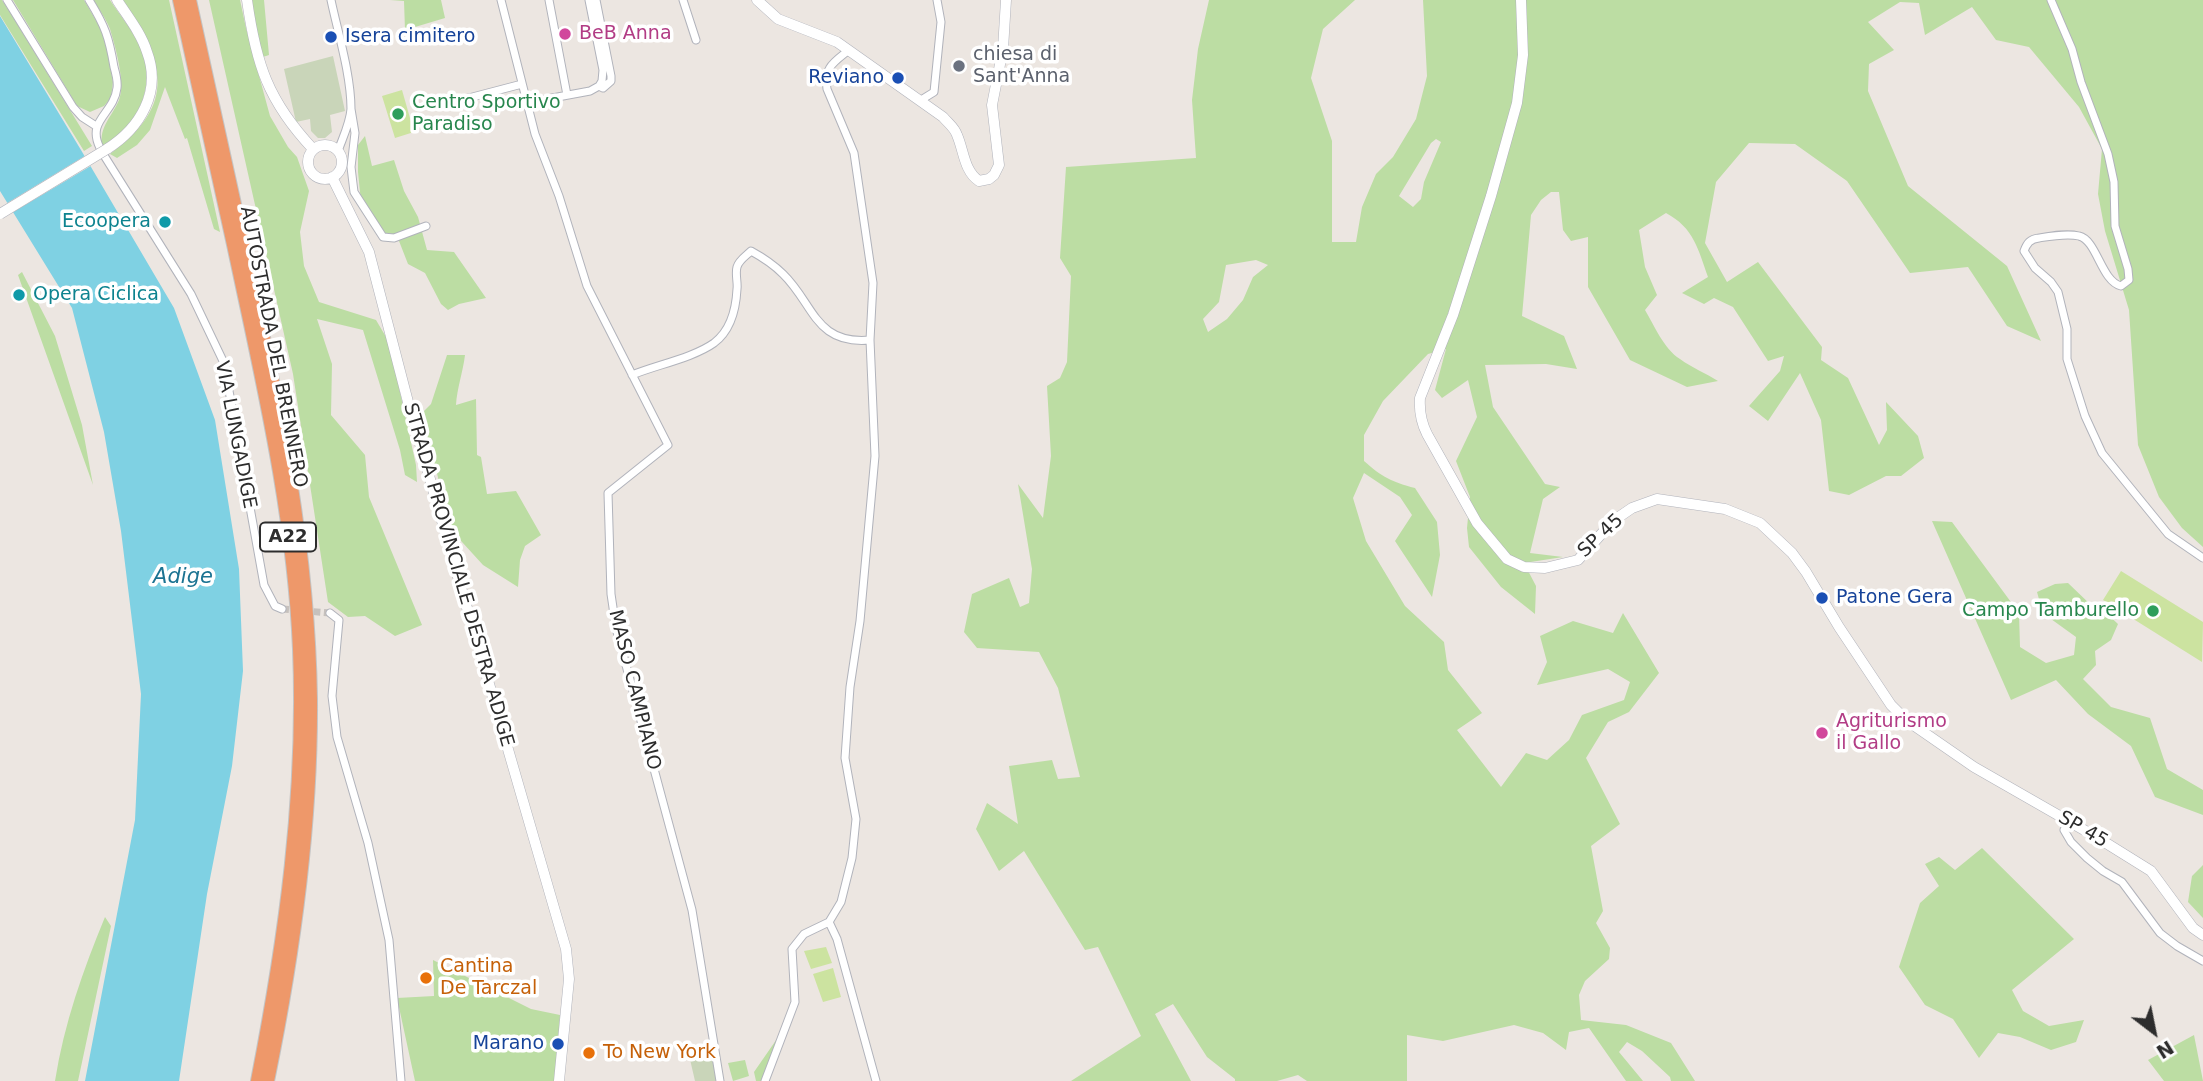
<!DOCTYPE html>
<html>
<head>
<meta charset="utf-8">
<style>
  body { margin:0 }
  #map { position:relative; width:2203px; height:1081px; overflow:hidden; background:#ece6e1; font-family:"DejaVu Sans",sans-serif }
  canvas { display:block }
  .north { position:absolute; left:2119px; top:997px; width:70px; height:70px; -webkit-text-stroke:5px #fff; paint-order:stroke; rotate:148deg; font-size:19px; font-weight:700; line-height:28px; text-align:center; color:#2d2d2d }
  .north::after { content:''; display:block; margin:auto; width:24px; height:32px; background:#2d2d2d; clip-path:polygon(50% 0,100% 100%,50% 72%,0 100%) }
</style>
</head>
<body>
<div id="map">
<canvas width="2203" height="1081"></canvas>
<div class="north">N</div>
</div>
<script>
const context = document.querySelector('canvas').getContext('2d');
context.lineJoin = 'round';
function paint(path, color) { context.fillStyle = color; context.fill(path, 'evenodd'); }
function trace(path, color, width, dash) { context.strokeStyle = color; context.lineWidth = width; context.lineCap = dash ? 'butt' : 'round'; context.setLineDash(dash || []); context.stroke(path); }
function label(font, color, halo, rows, align = 'center') {
  context.font = font + ' "DejaVu Sans",sans-serif'; context.lineWidth = 7; context.setLineDash([]); context.textBaseline = 'middle'; context.strokeStyle = halo; context.fillStyle = color; for (const [text, x, y, turn = 0] of rows) {
    context.save(); context.translate(x, y); context.rotate((+turn || 0) * Math.PI / 180); context.textAlign = isNaN(turn) ? turn : align; if (halo) context.strokeText(text, 0, 0); context.fillText(text, 0, 0); context.restore();
  }
}
const green = new Path2D(`
  M0 0H2L13 17 92 146 84 151 0 15Z
  M13 0H84L104 34 113 82 111 98 104 106 90 112 77 106Z
  M93 0H110C119 14 130 27 138 42 159 82 140 125 102 146 99 126 112 117 119 100 126 83 115 46 110 29 106 19 99 9 93 0Z
  M122 0H169L220 232 214 229 187 138 185 139 165 87 150 130 137 145 117 158 110 154C179 103 164 63 122 0Z
  M209 0H240L246 28 270 116 288 147 297 157 309 191 300 232 304 266 319 302 376 320 389 342 416 465 417 482 405 475 400 450 363 330 317 319 332 364 331 415 365 455 369 497 422 625 395 636 365 616 348 617 328 602 293 374Z
  M252 0H264L269 55 263 57 255 22Z
  M390 0H441L445 18 405 30 404 1Z
  M1209 0H1355L1323 29 1311 78 1332 141V242H1356L1362 207 1376 174 1393 157 1416 119 1427 76 1423 0H2203V547L2182 528 2159 497 2138 445 2129 310 2105 231 2098 194 2102 149 2079 107 2029 47 1996 40 1972 7 1925 35 1919 3 1900 2 1868 22 1894 50 1869 64 1868 91 1908 186 2007 266 2041 341 2007 326 1968 267 1910 273 1847 181 1795 144 1749 143 1716 182 1705 243 1727 282 1758 262 1822 347 1821 360 1848 378 1879 445 1887 430 1886 402 1918 436 1924 458 1901 476H1886L1849 495 1829 491 1821 420 1800 373 1768 421 1749 406 1780 371 1784 356 1768 361 1733 307 1714 298 1704 304 1682 293 1708 277C1698 249 1694 228 1666 213L1639 230 1645 267 1657 295 1645 310C1654 325 1664 349 1680 359 1692 368 1706 373 1718 381L1687 387 1630 360 1588 287V237L1571 241 1563 230 1559 192H1551L1541 200 1531 215 1522 316 1564 336 1577 369 1546 364 1485 365 1493 407 1545 484 1560 487 1543 499 1530 553 1563 557 1524 563 1536 586 1535 614 1501 587 1469 547 1467 528 1470 497 1456 461 1477 417 1468 380 1442 398 1435 390 1446 349 1428 354 1383 401 1364 435V461C1382 477 1392 482 1415 488L1437 522 1440 555 1432 597 1395 541 1412 515 1400 497 1364 473 1353 498 1366 541 1405 606 1444 642 1448 670 1482 713 1457 730 1501 787 1526 753 1547 760 1569 740 1582 715 1624 700 1630 682 1608 669 1537 685 1547 662 1540 636 1573 621 1613 633 1623 613 1659 673 1629 712 1608 722 1586 758 1620 824 1591 846 1603 911 1596 923 1610 948 1609 959 1585 981 1579 995 1581 1020 1626 1025 1671 1043 1695 1081H1671L1670 1077 1642 1051 1627 1042 1619 1052 1643 1081H1626L1589 1028 1569 1032 1566 1050 1543 1033 1514 1025 1443 1041 1407 1035V1081H1307L1298 1075 1277 1081H1235V1079L1207 1057 1173 1004 1155 1014 1191 1081H1071L1141 1036 1098 947 1085 950 1024 851 999 871 976 829 987 803 1018 824 1009 766 1052 760 1058 779 1080 777 1058 688 1039 652 977 648 964 632 972 594 1009 578 1020 607 1029 603 1032 569 1018 484 1043 518 1051 456 1047 386 1060 378 1067 362 1071 276 1060 258 1066 167 1196 158 1192 100 1198 49ZM1436 139 1441 142 1424 182 1421 199 1413 207 1399 196 1431 143ZM1256 260 1268 265 1253 277 1243 300 1227 319 1208 332 1203 319 1219 302 1226 265Z
  M365 136 372 166 394 160 404 191 418 217 427 250 454 252 486 298 459 304 448 310 441 304 425 273 408 264 399 241 380 239 361 202 358 172V145Z
  M22 272 55 336 82 425 93 485 18 275Z
  M447 355H465C463 372 457 388 456 405L476 399 477 455 481 457 487 494 516 491 541 535 525 546 520 560 518 587 483 565 452 531 428 439 423 412 431 404Z
  M1932 521 1952 522 2019 613 2020 647 2046 663 2074 655 2076 637 2051 619 2042 610 2037 592 2055 584 2068 583 2092 606 2102 609 2118 624 2111 640 2095 651 2096 665 2083 679 2111 707 2150 718 2167 769 2203 790V815L2155 797 2131 746 2088 714 2056 680 2011 700Z
  M1982 848 2074 939 2012 990 2023 1011 2049 1026 2084 1020 2076 1042 2051 1050 2020 1037 1998 1033 1979 1058 1953 1019 1925 1005 1899 967 1920 903 1939 886 1925 864 1939 857 1955 870Z
  M2203 865V918L2188 902 2192 876Z
  M105 917 111 926 78 1081H55C64 1024 83 970 105 917Z
  M433 960 531 1009 560 1015 556 1081H415L397 998 434 996Z
  M781 1033 762 1081H756L754 1072Z
  M2194 1035 2203 1081H2164L2148 1060Z
  M745 1060 749 1076 733 1081 728 1063Z`);
const cemetery = new Path2D(`
  M333 56 345 111 330 115 332 132 325 138H318L311 131 310 119 296 122 284 69Z
  M712 1052 718 1081H695L689 1055Z`);
const pitch = new Path2D(`
  M402 90 414 132 395 138 382 96Z
  M2121 571 2203 622 2202 662 2103 600Z
  M826 947 832 963 811 969 804 951Z
  M833 968 841 997 823 1002 813 974Z`);
const water = new Path2D(`
  M0 16 81 150 174 308 215 420 239 569 243 671 232 766 207 894 179 1081H85L135 820 141 694 121 531 104 432 72 308 0 191Z`);
const pier = new Path2D(`
  M88 154 94 164 10 214 4 205Z`);
const streetTunnel = new Path2D(`
  M282 609 330 613`);
const street = new Path2D(`
  M7 0 73 107 82 117 96 126
  M89 0C105 26 109 37 114 67 116 74 118 81 117 88 114 114 86 120 100 148
  M331 0C338 33 351 75 351 109 350 123 343 137 338 151
  M501 0 535 134 559 196 587 286 668 445 608 493 611 594 616 628 692 910 720 1081
  M549 0 567 95
  M596 0 611 76V81L603 88 599 86
  M683 0 696 40
  M2051 0 2072 49 2081 82 2108 154 2114 182 2115 226 2128 269 2129 280 2121 286C2101 281 2097 240 2079 236 2067 233 2051 236 2039 238 2030 239 2027 243 2024 251L2035 268 2051 282 2058 292 2067 329V359L2085 416 2102 453 2168 534 2203 558
  M527 98 536 101 590 91 599 86 602 81 603 70 589 0
  M921 100 934 92 941 22 937 0
  M442 105 522 84
  M351 109 355 133 351 167 354 192 383 237 394 238 426 226
  M105 157 191 294 224 363 264 585 275 606 282 609
  M632 375C656 365 693 358 714 343 730 331 736 309 737 289 738 283 735 274 737 267 739 260 746 256 751 251 762 257 774 265 783 274 814 304 815 345 870 340
  M330 613 339 620 332 696 337 737 368 843 389 940 401 1081
  M2069 821 2064 830 2071 842 2087 858 2103 871 2122 882 2160 933 2177 946 2203 961
  M829 922 837 939 876 1081
  M765 1081 795 1002 792 949 804 934 829 922 841 902 852 858 856 819 845 758 850 687 860 621 875 456 870 340 873 283 854 153 827 89C824 67 833 63 849 50`);
const secondary = new Path2D(`
  M247 0C256 64 268 101 313 149
  M757 0 778 19 837 42 943 117C948 123 955 128 957 135 964 151 964 171 979 181L989 179 994 175 999 165 992 105 1003 49 1006 0
  M1521 0 1523 55 1517 103 1491 196 1453 315 1420 398C1419 412 1421 422 1427 434L1477 523 1507 559 1524 567 1545 568 1578 560 1613 521 1632 508 1657 499 1725 509 1760 523 1792 553 1806 572 1839 627 1891 705 1906 720 1974 767 2098 838 2151 871 2193 928 2203 935
  M308 162a17 17 0 1 1 34 0a17 17 0 1 1-34 0Z
  M107 149C140 128 162 92 147 52 141 33 128 17 117 0
  M332 177 369 252 408 402 458 577 566 949 569 979 559 1081`);
const highway = new Path2D(`
  M179 0C201 98 223 197 244 296 269 412 294 530 299 649 305 795 285 938 257 1081
  M190 0C210 88 229 176 248 263 280 407 309 551 311 699 312 827 294 955 268 1081`);
const secondaryBridge = new Path2D(`
  M0 214 107 149`);
const markers = [
  [565,34,7,"#d1479c"],
  [331,37,7,"#1a4fb4"],
  [959,66,7,"#6b7280"],
  [898,78,7,"#1a4fb4"],
  [398,114,7,"#2e9e5b"],
  [165,222,7,"#0f9aa8"],
  [19,295,7,"#0f9aa8"],
  [1822,598,7,"#1a4fb4"],
  [2153,611,7,"#2e9e5b"],
  [1822,733,7,"#d1479c"],
  [426,978,7,"#e8710a"],
  [558,1044,7,"#1a4fb4"],
  [589,1053,7,"#e8710a"]
];
const shields = [
  [288,537,56]
];
const shieldNames = [
  ["A22",288,537]
];
const hotelNames = [
  ["BeB Anna",579,34],
  ["Agriturismo",1836,722],
  ["il Gallo",1836,744]
];
const transitNames = [
  ["Isera cimitero",345,37],
  ["Reviano",884,78,"right"],
  ["Patone Gera",1836,598],
  ["Marano",544,1044,"right"]
];
const worshipNames = [
  ["chiesa di",973,55],
  ["Sant'Anna",973,77]
];
const leisureNames = [
  ["Centro Sportivo",412,103],
  ["Paradiso",412,125],
  ["Campo Tamburello",2139,611,"right"]
];
const cultureNames = [
  ["Ecoopera",151,222],
  ["Opera Ciclica",33,295,"left"]
];
const streetNames = [
  ["AUTOSTRADA DEL BRENNERO",273,347,79],
  ["VIA LUNGADIGE",235,435,79],
  ["SP 45",1601,536,-43],
  ["STRADA PROVINCIALE DESTRA ADIGE",458,575,74],
  ["MASO CAMPIANO",634,690,76],
  ["SP 45",2083,830,30]
];
const foodNames = [
  ["Cantina",440,967],
  ["De Tarczal",440,989],
  ["To New York",603,1053]
];
const waterNames = [
  ["Adige",183,578]
];
paint(green, '#bcdda3');
paint(cemetery, '#c9d5b9');
paint(pitch, '#cce3a0');
paint(water, '#7fd1e3');
paint(pier, '#ece6e1');
trace(streetTunnel, '#c6c1bd', 7, [7, 3.5]);
trace(street, '#b1b3bb', 9);
trace(secondary, '#b1b3bb', 11);
trace(highway, '#c4c4c4', 14);
trace(street, '#fff', 7);
trace(secondary, '#fff', 10);
trace(highway, '#ee986a', 12);
trace(secondaryBridge, '#b1b3bb', 11, []);
trace(secondaryBridge, '#fff', 10);
for (const [x, y, r, color] of markers) { const dot = new Path2D(); dot.arc(x, y, r, 0, 2 * Math.PI); context.fillStyle = color; context.fill(dot); trace(dot, '#fff', 2.5); }
for (const [x, y, w] of shields) { const box = new Path2D(); box.roundRect(x - w / 2, y - 14.5, w, 29, 5); context.fillStyle = '#fff'; context.fill(box); trace(box, '#2d2d2d', 2); }
label('bold 18px', '#2d2d2d', null, shieldNames);
label('19px', '#b23c85', '#fff', hotelNames, 'left');
label('19px', '#164399', '#fff', transitNames, 'left');
label('19px', '#5b616d', '#fff', worshipNames, 'left');
label('19px', '#27864d', '#fff', leisureNames, 'left');
label('19px', '#0d838f', '#fff', cultureNames, 'right');
label('19px', '#2d2d2d', '#fff', streetNames);
label('19px', '#c56008', '#fff', foodNames, 'left');
label('italic 21px', '#1b7392', '#fff', waterNames);
</script>
</body>
</html>
